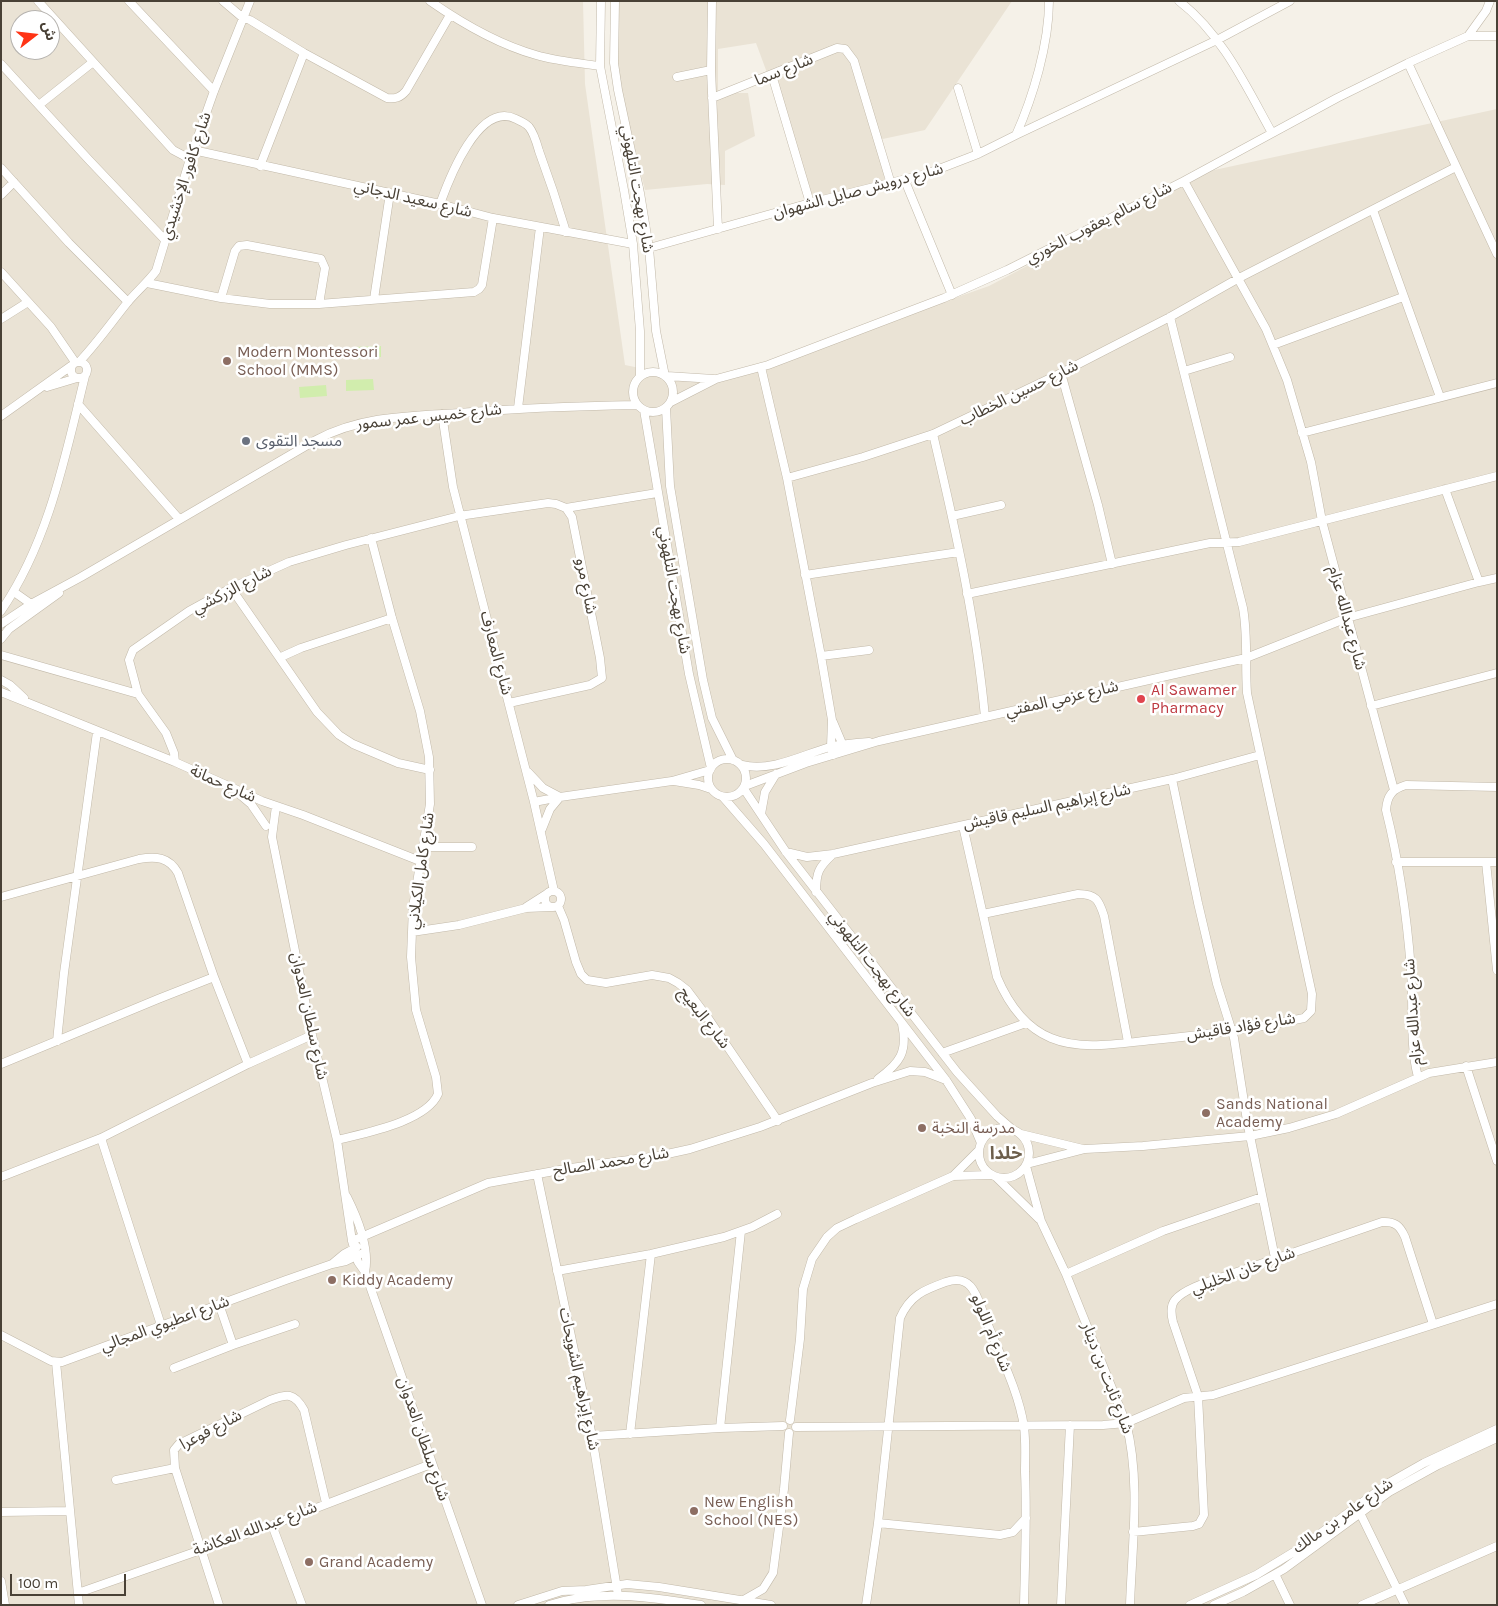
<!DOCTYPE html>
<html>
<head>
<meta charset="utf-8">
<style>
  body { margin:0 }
  #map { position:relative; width:1498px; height:1606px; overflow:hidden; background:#f5f1e8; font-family:Karla,"Noto Sans Arabic",sans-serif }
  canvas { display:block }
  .frame { position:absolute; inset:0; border:2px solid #494136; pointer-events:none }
  .north { position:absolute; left:10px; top:10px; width:50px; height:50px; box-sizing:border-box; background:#fff; border:1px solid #b6b3af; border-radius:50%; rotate:74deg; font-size:14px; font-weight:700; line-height:20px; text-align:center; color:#494136 }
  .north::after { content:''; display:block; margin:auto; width:18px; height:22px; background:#ff3415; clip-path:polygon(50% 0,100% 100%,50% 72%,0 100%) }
  .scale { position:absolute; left:10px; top:1574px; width:116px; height:22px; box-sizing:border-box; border:2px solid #494136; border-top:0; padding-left:6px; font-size:15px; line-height:18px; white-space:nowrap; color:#494136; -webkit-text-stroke:4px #fff; paint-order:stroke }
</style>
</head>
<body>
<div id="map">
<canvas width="1498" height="1606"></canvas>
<div class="frame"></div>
<div class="north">ش</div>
<div class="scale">100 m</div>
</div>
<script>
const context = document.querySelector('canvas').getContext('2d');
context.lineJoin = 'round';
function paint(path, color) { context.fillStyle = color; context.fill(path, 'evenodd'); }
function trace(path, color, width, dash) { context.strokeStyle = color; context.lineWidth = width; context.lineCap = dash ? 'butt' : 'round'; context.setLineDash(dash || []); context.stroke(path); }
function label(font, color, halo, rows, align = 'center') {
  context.font = font + ' Karla,"Noto Sans Arabic",sans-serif'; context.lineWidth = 5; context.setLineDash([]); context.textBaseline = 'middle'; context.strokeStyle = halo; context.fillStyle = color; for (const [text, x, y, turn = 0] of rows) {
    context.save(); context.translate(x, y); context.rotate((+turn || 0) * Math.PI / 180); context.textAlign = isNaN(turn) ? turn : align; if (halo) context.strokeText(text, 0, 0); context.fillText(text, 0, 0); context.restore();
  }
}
const residential = new Path2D(`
  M1 1H583L585 84 625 365 712 383 989 286 1205 172 1497 109V1605H1ZM20 20H50V50H20Z
  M617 1H1012L925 130 878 140 885 182 814 200 756 43 718 49V93H748L755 136 725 151V185L707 184 645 190 615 68Z`);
const green = new Path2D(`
  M381 346V357L354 359V347Z
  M373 379 374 390 346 391V380Z
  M326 385 327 396 300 398 299 387Z`);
const minor = new Path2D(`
  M38 1 173 150 190 159
  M129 1 214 91
  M223 1 243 18 250 20 304 53 387 98C395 99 400 98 406 91L450 15
  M430 1C463 24 497 44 536 55 556 61 578 63 600 66
  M601 1 600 66 624 190 633 244 640 331V376
  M615 1 614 63 618 90 640 193 649 248 656 331 665 376
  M712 1 711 70 718 229
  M1179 1C1222 34 1246 86 1272 133
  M1468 36 1486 11 1490 1
  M1408 63 1497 254
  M1 64 89 160 165 240
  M772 75 810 203
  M677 77 711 70
  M958 88 978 154
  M712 98 837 48 845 49 854 61 891 184
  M39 105 93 62
  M1016 135 1217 40 1290 1
  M193 150 440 204 493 218 633 244
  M260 166 304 53
  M1 168 69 243 128 302
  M905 181 952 295
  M1184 181 1266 329 1287 380 1311 462 1322 521 1394 790
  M1 195 14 182
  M440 204C449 179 479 100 516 119 520 121 526 123 529 127 534 133 537 144 539 151 549 178 558 205 566 232
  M1373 210 1440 397
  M649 248 810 203 926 174 978 154 1016 135C1033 97 1049 44 1049 1
  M1 272 51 327 75 362
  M147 283 221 298 270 304H319L474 292 479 289 482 285 493 218
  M221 298 235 251 239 246 247 245 321 259 325 268 319 304
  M374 299 390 193
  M1 319 28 302
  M1273 345 1403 297
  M80 361C97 343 111 323 127 303 136 292 147 283 156 271L190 159 214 91 250 1
  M71 370a8 8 0 1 1 16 0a8 8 0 1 1-16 0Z
  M761 367 787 478 821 656 832 720 831 747 833 755
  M1184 371 1230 357
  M633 392a20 20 0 1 1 40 0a20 20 0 1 1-40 0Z
  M1061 373 1098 505 1112 564
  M667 376 714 379
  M47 387 77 378
  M671 402 716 379 768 365 944 298 1007 270 1184 181 1337 98 1408 63 1468 36H1497
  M78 404 179 519
  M518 408 540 227
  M666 408 670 486 703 680 712 718 733 760
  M644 410 689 674 711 768
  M442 414 453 487 534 802 554 891
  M1 416 71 366
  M1302 433 1497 383
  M933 434C955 527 976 621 985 717
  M787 478 863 457 933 434 1061 373 1170 317 1239 278 1456 167
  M1445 489 1479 582
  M566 508 657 493
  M952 516 1001 505
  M805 575 959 552
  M231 588 317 712 339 735 353 744 398 763 430 770
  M14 592 31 604
  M967 594 1210 543 1239 542 1497 476
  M1 611C49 541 65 457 85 376
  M1 624 31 604 81 577 316 440C361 416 409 416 459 413 519 408 578 406 637 405
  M1 639 9 629 59 593
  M1 655 138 694
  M821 656 869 650
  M281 657 301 648 392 618
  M1 680 10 685 24 698
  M1 692 175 762 262 801 303 815 420 861
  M1371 706 1497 673
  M833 722 844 748
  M708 778a19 19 0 1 1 38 0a19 19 0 1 1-38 0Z
  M175 762 174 753 166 733 138 694 129 660 133 650 189 611 231 588 289 562 346 545 459 516 548 503 556 504 566 508 572 517 600 658 602 678 590 685 509 703
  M742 765C772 772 802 755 830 747 843 744 856 743 869 742
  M528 772 543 788 560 797 550 809 542 829
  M1172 779 1198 903 1217 984 1234 1038 1247 1121 1275 1258
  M674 781 699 785 711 789
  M745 786 806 763 879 741 1246 658 1347 618 1479 582 1497 578
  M744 789 786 852 957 1072 997 1116 1013 1130
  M238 793 251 804 266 826
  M723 797 764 844 946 1080 971 1119 981 1143
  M534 802 560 797 672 781 710 770
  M276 806 272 837 312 1035 337 1140 352 1241 358 1262 365 1272 482 1605
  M761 814 765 792 776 774
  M963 826 997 977C1008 1003 1024 1027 1051 1038 1082 1051 1121 1043 1153 1040 1204 1035 1254 1029 1304 1018L1311 1011 1312 994 1247 693C1245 665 1248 636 1243 608L1170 317
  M424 847H472
  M786 852 807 857 833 854 1172 779 1260 755
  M1396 862H1497
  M1486 862 1497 970
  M545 899a8 8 0 1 1 16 0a8 8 0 1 1-16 0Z
  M816 892C816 872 819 867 833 854
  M1 897 139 859C156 856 169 857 178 873L214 977 248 1064
  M558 906 564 920 576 962 581 974 587 980 606 983 652 975 669 978 678 983 687 990 708 1018 778 1121
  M526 907 548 893
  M983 914 1078 894C1096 894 1099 900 1104 916L1128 1042
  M412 932 459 925 526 908 550 907
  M57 1041 64 973 97 732
  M942 1053 1026 1023
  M1 1064 158 999 214 977
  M1466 1066 1497 1161
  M1418 1077C1409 1044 1414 1004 1411 970 1407 917 1399 862 1386 810 1387 796 1392 789 1406 785L1497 787
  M878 1079C900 1063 908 1052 902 1024
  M979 1153a25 25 0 1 1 50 0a25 25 0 1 1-50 0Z
  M1021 1134 1083 1149
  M101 1138 161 1325
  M337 1140C364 1133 426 1122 438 1094L436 1077 416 1010 411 957 413 907 430 804 429 757 420 711 392 618 371 538
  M1027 1164 1085 1149 1143 1146 1250 1136 1289 1128 1336 1114 1429 1073 1497 1062
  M1026 1166 1041 1221 1066 1274 1126 1423C1141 1479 1132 1546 1130 1605
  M537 1174 592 1436 618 1595
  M953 1176 979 1150
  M1 1177 101 1138 248 1064 312 1035
  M997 1178 1039 1219
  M347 1197C358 1219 370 1248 365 1272
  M352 1241 488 1183 571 1168 658 1156 690 1149 760 1127 872 1083 910 1071 925 1072 946 1080
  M332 1264 344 1254 357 1247
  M557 1271 651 1254 724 1237 752 1227 777 1214
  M1066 1274 1163 1231 1262 1197
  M1 1335 51 1361 62 1362 286 1280 332 1264 346 1261 365 1252
  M233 1345 295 1324
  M56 1362 79 1605
  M174 1368 233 1345 219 1304
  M790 1420 800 1339 803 1289 812 1259 827 1237 837 1228 856 1219 953 1176 991 1175
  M796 1427 1103 1425 1126 1423 1184 1398 1213 1395 1497 1304
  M720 1428 741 1231
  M630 1434 651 1254
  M592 1436 720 1428 783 1426
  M116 1480 175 1468
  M1 1512 70 1511
  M1360 1513 1405 1605
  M878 1523 1000 1535 1013 1532 1026 1518
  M272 1525 302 1605
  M1133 1532 1193 1526 1199 1524 1204 1515 1198 1396 1173 1322C1171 1314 1170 1306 1175 1300 1187 1286 1220 1279 1237 1272 1285 1255 1334 1239 1382 1222 1395 1221 1400 1226 1405 1237L1433 1324
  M1275 1574 1290 1605
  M1 1581 5 1605
  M78 1593 272 1525 431 1464
  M742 1601 763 1589 773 1573 784 1489 789 1433
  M219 1605 175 1468 174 1450 179 1444 270 1400C287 1394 294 1392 304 1410L326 1503
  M518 1605 562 1591 586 1590 627 1584 659 1587 771 1605
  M549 1605C599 1589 651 1597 701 1605
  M866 1605 878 1523 900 1318C910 1295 924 1290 946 1282 974 1272 978 1301 986 1320 999 1353 1019 1392 1024 1427 1026 1442 1025 1457 1025 1472 1027 1516 1025 1561 1024 1605
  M1061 1605 1070 1425
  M1190 1605 1256 1575 1302 1547 1387 1484 1424 1463 1497 1429
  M1214 1605 1243 1592 1284 1569 1389 1492 1438 1465 1497 1438
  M1362 1605 1497 1546`);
const markers = [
  [227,361,5,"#8d6e63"],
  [246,441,5,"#6b7280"],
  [1141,699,5,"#e0444e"],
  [1206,1113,5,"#8d6e63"],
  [922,1128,5,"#8d6e63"],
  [332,1280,5,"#8d6e63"],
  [694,1511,5,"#8d6e63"],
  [309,1562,5,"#8d6e63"]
];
const streetNames = [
  ["شارع سما",784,70,-22],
  ["شارع كافور الإخشيدي",186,176,-72],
  ["شارع بهجت التلهوني",637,189,80],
  ["شارع درويش صايل الشهوان",858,191,-15],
  ["شارع سعيد الدجاني",413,199,13],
  ["شارع سالم يعقوب الخوري",1099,223,-27],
  ["شارع حسين الخطاب",1019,393,-26],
  ["شارع خميس عمر سمور",429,417,-6],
  ["شارع مرو",586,586,79],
  ["شارع الزركشي",232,590,-27],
  ["شارع بهجت التلهوني",674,590,80],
  ["شارع عبدالله عزام",1347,618,75],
  ["شارع المعارف",496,653,75],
  ["شارع عزمي المفتي",1062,699,-13],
  ["شارع حمانة",223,784,24],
  ["شارع إبراهيم السليم قاقيش",1047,807,-12],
  ["شارع كامل الكيلاني",421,871,-82],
  ["شارع بهجت التلهوني",872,964,52],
  ["شارع عبدالله عزام",1413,1012,-94],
  ["شارع سلطان العدوان",309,1016,78],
  ["شارع البعيج",704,1018,52],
  ["شارع فؤاد قاقيش",1241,1027,-9],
  ["شارع محمد الصالح",611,1162,-9],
  ["شارع خان الخليلي",1243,1271,-20],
  ["شارع اعطيوي المجالي",165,1324,-20],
  ["شارع أم اللولو",991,1333,68],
  ["شارع ثابت بن دينار",1107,1378,69],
  ["شارع إبراهيم الشويحات",579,1379,78],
  ["شارع فوعرا",211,1430,-28],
  ["شارع سلطان العدوان",423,1439,71],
  ["شارع عامر بن مالك",1343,1516,-35],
  ["شارع عبدالله العكاشة",255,1529,-20]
];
const educationNames = [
  ["Modern Montessori",237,352],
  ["School (MMS)",237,370],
  ["Sands National",1216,1104],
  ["Academy",1216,1122],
  ["مدرسة النخبة",932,1128],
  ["Kiddy Academy",342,1280],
  ["New English",704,1502],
  ["School (NES)",704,1520],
  ["Grand Academy",319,1562]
];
const worshipNames = [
  ["مسجد التقوى",256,441]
];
const healthNames = [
  ["Al Sawamer",1151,690],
  ["Pharmacy",1151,708]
];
const neighbourhoodNames = [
  ["خلدا",1006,1154]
];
paint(residential, '#eae3d5');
paint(green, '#d1edad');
trace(minor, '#c2b9a9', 9);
trace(minor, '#fff', 8);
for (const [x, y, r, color] of markers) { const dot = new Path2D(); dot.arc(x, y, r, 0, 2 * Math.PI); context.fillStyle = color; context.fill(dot); trace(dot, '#fff', 2); }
label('16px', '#494136', '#fff', streetNames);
label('16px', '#785e54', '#fff', educationNames, 'left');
label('16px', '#5b616d', '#fff', worshipNames, 'left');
label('16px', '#be3a42', '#fff', healthNames, 'left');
label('bold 18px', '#6d5f4c', '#fff', neighbourhoodNames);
</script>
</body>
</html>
